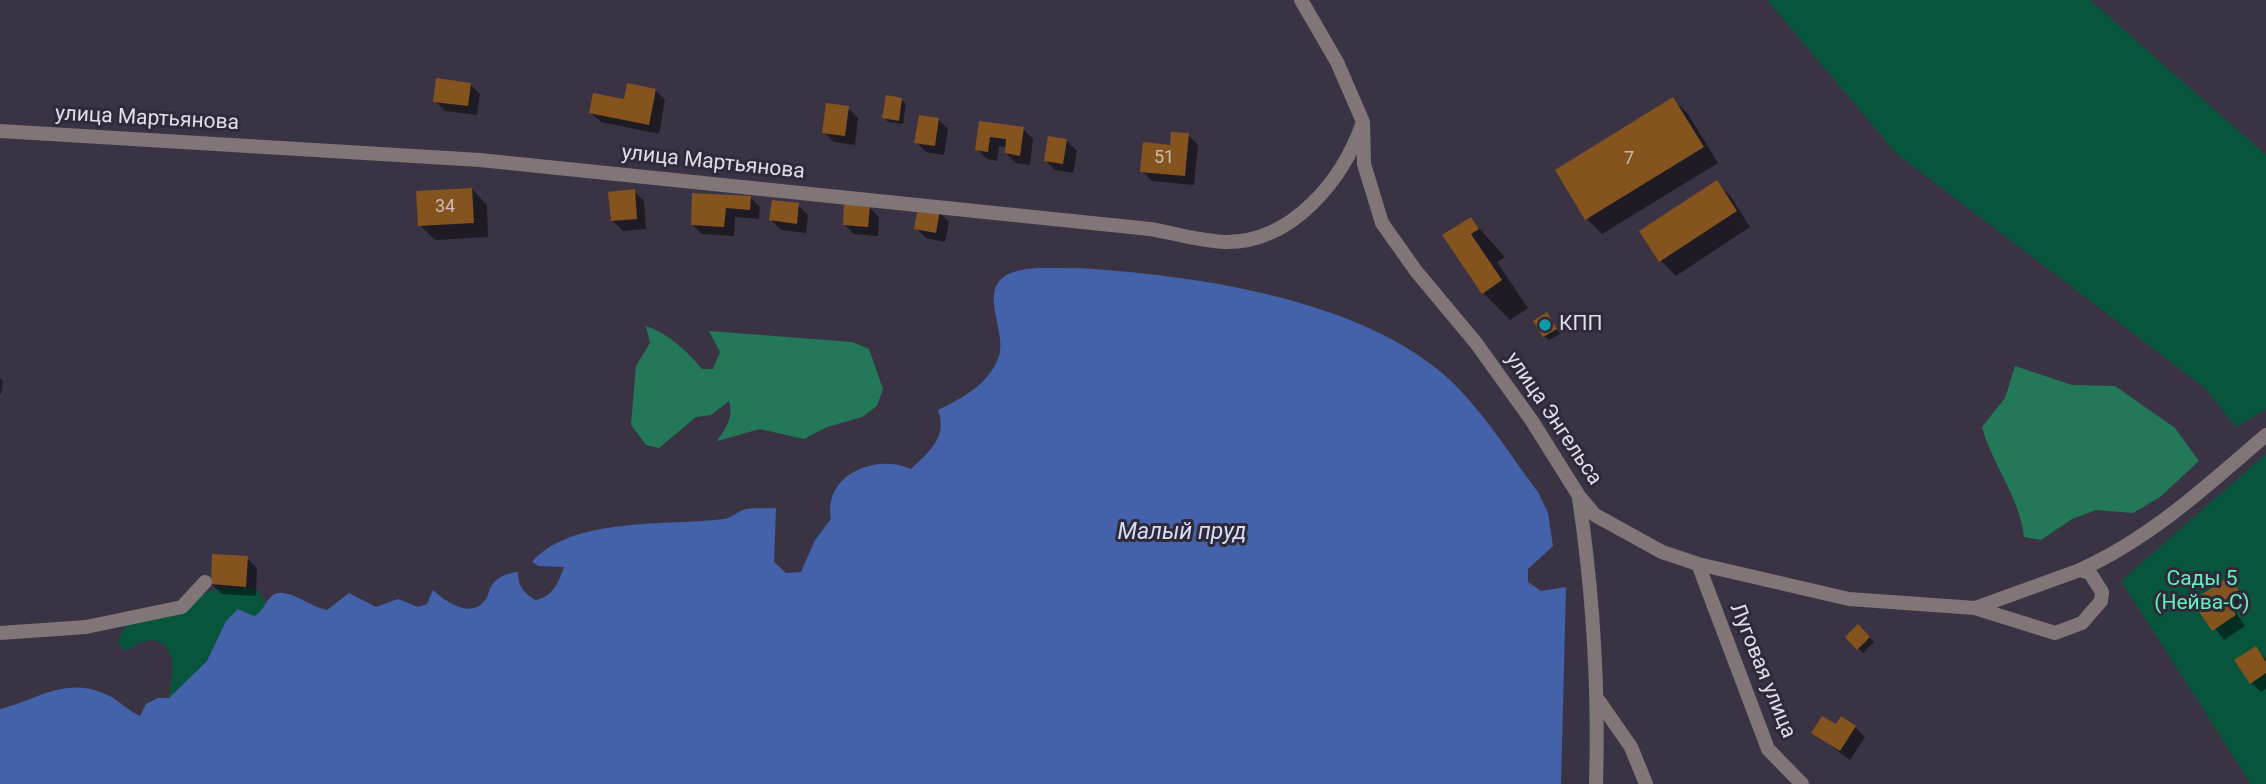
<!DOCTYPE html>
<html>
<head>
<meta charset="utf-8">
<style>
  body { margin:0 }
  canvas { display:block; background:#393344 }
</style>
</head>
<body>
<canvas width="2266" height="784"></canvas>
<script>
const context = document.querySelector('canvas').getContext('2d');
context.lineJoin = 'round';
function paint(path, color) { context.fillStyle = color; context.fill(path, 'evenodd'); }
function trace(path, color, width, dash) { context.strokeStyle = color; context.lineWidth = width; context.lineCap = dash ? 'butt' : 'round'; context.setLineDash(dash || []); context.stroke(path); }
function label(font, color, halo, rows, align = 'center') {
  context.font = font + ' Roboto,sans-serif'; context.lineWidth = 6; context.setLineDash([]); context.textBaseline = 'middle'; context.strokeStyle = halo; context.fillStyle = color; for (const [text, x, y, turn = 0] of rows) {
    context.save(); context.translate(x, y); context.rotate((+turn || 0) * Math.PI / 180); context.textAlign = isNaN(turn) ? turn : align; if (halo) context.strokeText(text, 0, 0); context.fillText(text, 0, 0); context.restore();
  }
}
const green = new Path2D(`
  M1767 0H2090L2266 155V409L2236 427 2205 388 1897 154Z
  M2266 454V784H2251L2121 581Z
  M249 588 256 589 266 604 261 613 254 616 238 609 226 621 207 661 169 699C171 678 181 649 155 640L141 642 127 651 121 647 118 640 126 625 216 589Z`);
const forest = new Path2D(`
  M646 326C669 334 686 350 702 369H713L720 352 709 331 852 342 869 349 883 389 877 406 862 417 827 427 804 439 760 429 717 441C726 428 734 417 729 401L711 415 696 417 659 448 646 445 631 425 636 366 650 343Z
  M2015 366 2072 385 2115 386 2175 428 2199 461 2160 497 2133 513 2096 510 2072 519 2041 540 2024 537C2020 497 1992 465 1982 427L2005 398Z`);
const water = new Path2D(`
  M1077 268C1194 275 1360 298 1449 379 1483 411 1510 455 1538 492L1548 513 1553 546 1528 569V582L1541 591 1566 587 1561 784H0V709C35 701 63 677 103 693 117 698 127 710 140 716L146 704 158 698H169L207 661 226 621 238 609 254 616C264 611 265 601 273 595 286 586 310 607 327 610L349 593 376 607 398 599 418 607 427 604 433 590C446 602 471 620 486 599 487 598 490 589 490 588 496 577 507 573 518 572 518 586 523 592 535 600 552 598 559 582 564 567L539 566 532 562C572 516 669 526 724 519 731 518 736 513 743 510 753 507 766 509 776 508L774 562 786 573 801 572 815 540 831 519C823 475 875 453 911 469 929 452 948 437 938 410 963 398 993 382 1000 352 1005 326 974 282 1017 271 1035 266 1059 269 1077 268Z`);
const shadow = new Path2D(`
  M470 84 480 94 477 115 445 111 435 101Z
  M655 90 665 100 659 134 601 122 591 113Z
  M1673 99 1688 114 1718 163 1602 234 1587 219Z
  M902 100 906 104 903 124 888 122 884 117Z
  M848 108 858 118 855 145 834 142 824 132Z
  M938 119 948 129 944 155 926 152 916 142Z
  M980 123 1023 129 1033 139 1030 165 1016 163 1006 153 1007 147 999 146 997 161 987 159 977 149Z
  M1188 135 1198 145 1194 185 1152 181 1142 171Z
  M1067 141 1077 151 1073 173 1055 170 1045 160Z
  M1716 182 1731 197 1750 227 1676 276 1661 261Z
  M472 189 487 205 488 237 435 240 420 225Z
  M634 191 644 201 646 229 623 231 613 221Z
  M694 195 750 197 760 207 759 219 735 217 734 236 702 234 692 224Z
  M798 205 808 215 806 233 781 230 771 220Z
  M869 207 879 217 878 236 854 234 844 224Z
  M939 212 949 222 945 242 926 238 916 228Z
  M1471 219 1505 257 1497 262 1528 308 1510 320 1483 293 1445 236Z
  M1551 319 1560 334 1549 340 1544 336Z
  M0 378 3 381 1 394H0Z
  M247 558 257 568 256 596 222 594 212 584Z
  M2229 578 2248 601 2234 609 2245 626 2224 640 2195 601Z
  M1858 626 1874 642 1863 653 1847 637Z
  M2255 648 2266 659V689L2261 692 2251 683Z
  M1836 727H1855L1865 737 1850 760 1814 733Z`);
const building = new Path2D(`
  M436 78 471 83 468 106 433 102Z
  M627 83 656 89 649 125 589 113 593 93 624 99Z
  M886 95 902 98 899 121 882 118Z
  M1673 97 1704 147 1585 220 1555 170Z
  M826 103 849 106 845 136 822 133Z
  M919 115 939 118 935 146 914 143Z
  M979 121 1024 127 1020 156 1005 153 1006 139 990 137 988 152 975 150Z
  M1171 132 1189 133 1185 176 1140 172 1143 142 1170 145Z
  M1048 136 1067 139 1063 164 1044 161Z
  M1717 180 1737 211 1659 262 1639 231Z
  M472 188 474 223 418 226 416 191Z
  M635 189 637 219 611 221 608 192Z
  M692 193 751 196 750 210 726 208 724 227 691 225Z
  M772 200 799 203 797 224 769 220Z
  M844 204 870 206 868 227 843 225Z
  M918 207 940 210 936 233 914 229Z
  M1471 217 1479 229 1471 234 1502 280 1482 294 1442 235Z
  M1547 312 1557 329 1543 337 1533 321Z
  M212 554 248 556 246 587 211 584Z
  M2230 576 2239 590 2226 599 2236 615 2212 631 2192 601Z
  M1858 624 1870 637 1857 650 1845 637Z
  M2256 646 2266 662V673L2250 684 2234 660Z
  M1822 716 1836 724 1841 716 1856 726 1840 751 1811 733Z`);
const minor = new Path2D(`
  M1301 0 1337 62 1363 122 1364 164 1382 223 1416 271 1476 343 1532 421 1579 496 1595 515 1662 552 1698 564 1849 599 1975 608 2055 633 2082 623 2101 601 2102 592 2090 573 2080 570 1975 608
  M0 131 480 160 1150 229C1174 233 1200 241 1225 242 1292 243 1343 180 1363 122
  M1579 498C1593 593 1599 688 1596 784
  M1698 564 1768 749 1802 784
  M2080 570C2151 538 2207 486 2266 435
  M0 633 86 627 182 607 205 582
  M1599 701 1631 747 1646 784`);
const markers = [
  [1545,325,7,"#0f9aa8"]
];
const numberNames = [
  ["51",1164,158],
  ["7",1629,159],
  ["34",445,207]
];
const streetNames = [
  ["улица Мартьянова",147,119,3],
  ["улица Мартьянова",713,163,6],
  ["улица Энгельса",1553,419,56],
  ["Луговая улица",1762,671,68]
];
const poiNames = [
  ["КПП",1559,325]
];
const parkNames = [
  ["Сады 5",2202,580],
  ["(Нейва-С)",2202,604]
];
const waterNames = [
  ["Малый пруд",1182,533]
];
paint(green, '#07553d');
paint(forest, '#227859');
paint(water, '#4362a9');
paint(shadow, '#0007');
paint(building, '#85531e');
trace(minor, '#807678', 14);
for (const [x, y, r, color] of markers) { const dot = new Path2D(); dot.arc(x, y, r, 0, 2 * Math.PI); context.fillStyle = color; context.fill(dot); trace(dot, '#2f293a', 2.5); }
label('18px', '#cbbbb6', null, numberNames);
label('21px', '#e2dee9', '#2f293a', streetNames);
label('21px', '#e2dee9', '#2f293a', poiNames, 'left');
label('21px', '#61f2bb', '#2f293a', parkNames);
label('italic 23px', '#d5dff3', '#2f293a', waterNames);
</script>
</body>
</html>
